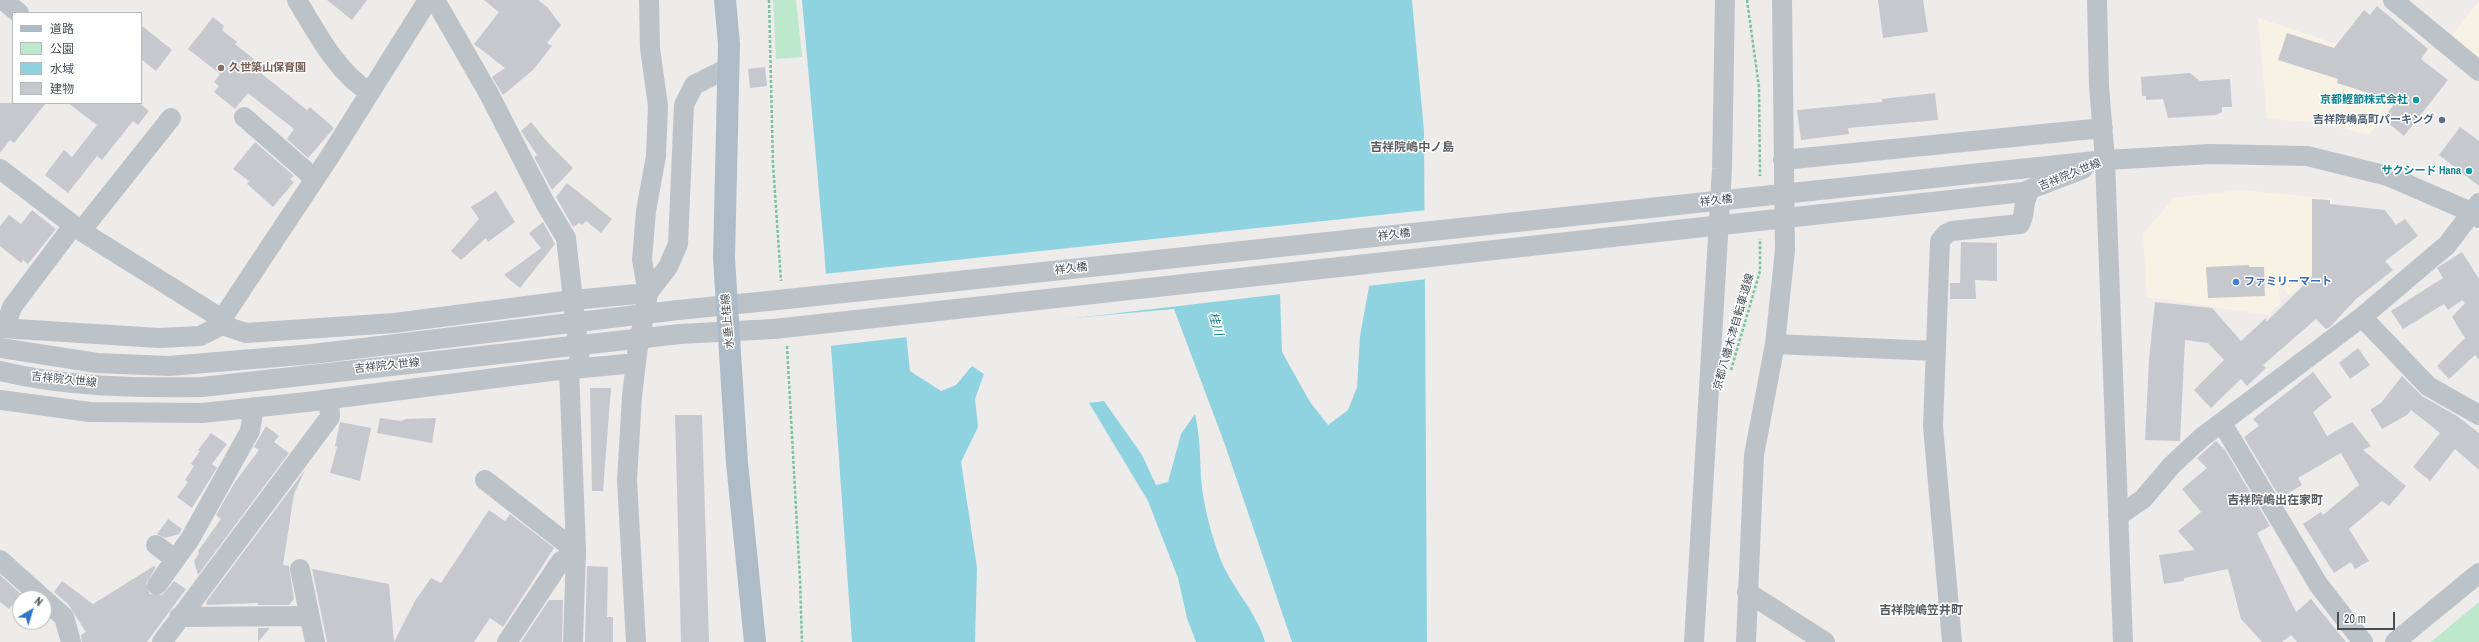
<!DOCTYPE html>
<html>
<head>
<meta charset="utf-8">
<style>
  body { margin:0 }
  #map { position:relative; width:2479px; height:642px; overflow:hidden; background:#eeebeb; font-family:"Archivo Narrow","Noto Sans JP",sans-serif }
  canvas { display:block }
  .legend { position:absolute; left:12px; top:12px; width:130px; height:92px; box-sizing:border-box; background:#fff; border:1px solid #b5b9bb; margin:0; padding:5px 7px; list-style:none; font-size:12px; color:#464f56 }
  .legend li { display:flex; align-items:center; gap:8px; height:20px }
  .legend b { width:20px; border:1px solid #b5b9bb }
  .north { position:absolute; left:12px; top:590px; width:40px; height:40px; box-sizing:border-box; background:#fff; border:1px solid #b5b9bb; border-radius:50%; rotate:38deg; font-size:11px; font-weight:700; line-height:16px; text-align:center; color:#464f56 }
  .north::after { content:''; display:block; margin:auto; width:14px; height:18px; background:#2d76c7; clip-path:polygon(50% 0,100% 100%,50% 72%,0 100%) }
  .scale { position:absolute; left:2337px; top:612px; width:58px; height:18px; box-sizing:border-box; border:2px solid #464f56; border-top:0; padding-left:5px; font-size:12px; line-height:14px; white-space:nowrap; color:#464f56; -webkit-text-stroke:3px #fff; paint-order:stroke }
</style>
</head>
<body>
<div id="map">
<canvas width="2479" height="642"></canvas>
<ul class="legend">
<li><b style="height:5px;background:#aebcc8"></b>道路</li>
<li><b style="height:11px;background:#bde8cc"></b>公園</li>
<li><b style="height:11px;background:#8fd3e0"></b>水域</li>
<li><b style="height:11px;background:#c7c8ce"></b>建物</li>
</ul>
<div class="north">N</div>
<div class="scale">20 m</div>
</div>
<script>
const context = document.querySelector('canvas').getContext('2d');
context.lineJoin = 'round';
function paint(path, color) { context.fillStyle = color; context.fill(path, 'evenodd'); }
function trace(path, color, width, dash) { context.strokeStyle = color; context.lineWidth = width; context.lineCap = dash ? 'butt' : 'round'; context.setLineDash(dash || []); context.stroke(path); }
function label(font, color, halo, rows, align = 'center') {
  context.font = font + ' "Archivo Narrow","Noto Sans JP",sans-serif'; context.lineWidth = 3; context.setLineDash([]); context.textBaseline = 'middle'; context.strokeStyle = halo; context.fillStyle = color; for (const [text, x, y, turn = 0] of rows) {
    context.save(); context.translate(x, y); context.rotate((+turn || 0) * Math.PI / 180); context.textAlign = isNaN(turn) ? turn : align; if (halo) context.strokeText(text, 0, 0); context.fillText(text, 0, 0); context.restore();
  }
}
const commercial = new Path2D(`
  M2479 1V58L2451 36Z
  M2258 18 2418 71 2369 135 2316 122 2267 119Z
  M2241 190 2332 199 2328 265 2304 279 2305 281 2290 296 2279 283 2280 304 2268 315 2147 297 2143 234 2174 198Z`);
const green = new Path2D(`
  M773 0H796L802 57 776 59Z
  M2479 602V642H2431Z`);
const water = new Path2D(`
  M802 0H1412L1424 131 1427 642H1292L1224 442 1174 309 906 333 910 371 941 391 956 385 972 366 984 374 975 399 978 427 961 462 977 568 975 642H852L824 248ZM1370 281 1360 336 1357 387 1348 410 1328 425 1310 402 1282 352 1280 293Z
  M1104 401 1142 455 1156 485 1168 482 1181 434 1195 414C1200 436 1200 456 1201 478 1203 504 1211 534 1220 558 1231 587 1258 614 1265 642H1196L1187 618 1178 578 1148 501 1089 403Z`);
const pier = new Path2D(`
  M1427 210V279L1367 286V284L1007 326 908 335V337L829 346 824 274Z`);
const building = new Path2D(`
  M327 0H367L352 20Z
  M484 0H538L547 7 561 25 547 43 552 46 533 70 503 95 492 77 505 68 474 44 499 12Z
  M1878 0H1923L1928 32 1883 38Z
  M2377 6 2428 49 2421 59 2448 80 2404 136 2383 119 2396 102 2337 83 2338 79 2278 60 2287 33 2334 48 2364 10 2370 15Z
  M213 17 224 26 222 30 237 42 235 44 266 69 262 74 307 110 310 107 334 128 308 158 287 139 294 129 248 93 235 109 214 92 219 86 214 82 220 74 188 49Z
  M141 25 172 50 156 71 141 59Z
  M765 67 767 86 750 88 748 69Z
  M2190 73 2200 81 2230 79 2232 107H2222V112L2216 115 2168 118 2163 99 2146 100V96H2142L2141 77Z
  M1935 93 1938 120 1848 128 1849 134 1801 140 1797 110 1882 102V99Z
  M0 103H46L14 143 10 140 0 153Z
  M68 103H139L149 111 138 125 133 121 102 160 97 156 68 193 45 175 64 150 72 157 97 125Z
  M531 122 549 144 573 168 552 190 534 157 537 155 521 131Z
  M2460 127 2479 141V186L2439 155Z
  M255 142 294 176 290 179 294 182 273 207 247 184 249 181 233 169Z
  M567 183 612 219 601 233 586 221 582 225 579 223 573 227 556 197Z
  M496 191 515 222 488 242 486 238 461 260 451 251 479 219 471 207Z
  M2312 199 2330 200V204L2385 210 2396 225 2405 219 2418 236 2385 261 2393 270 2356 299 2330 327 2326 329 2316 319 2263 365 2266 368 2247 386 2241 379 2211 408 2194 390 2224 360 2208 343 2185 340 2180 441 2145 440 2149 359 2155 302 2212 308 2241 341 2266 318V322L2312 277Z
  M32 210 56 229 28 264 23 260 21 263 0 246V226L9 215 21 224Z
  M543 222 555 244 520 288 504 275 541 248 529 233Z
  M1961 242 1997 243V281L1975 280 1976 299H1950V283H1960Z
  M2462 252 2479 279V360L2475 355 2449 379 2437 366 2465 338 2452 317 2465 303 2462 300 2448 310 2444 304 2403 329 2391 311 2443 278 2437 268Z
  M2249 265V267H2264L2265 296 2208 298 2206 267Z
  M2358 348 2370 365 2350 379 2339 363Z
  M2313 372 2332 397 2313 412 2327 436 2352 422 2371 446 2363 450 2406 486 2389 506 2382 501 2349 529 2369 561 2355 569 2351 562 2334 573 2303 524 2321 512 2323 515 2359 485 2341 453 2298 478 2302 485 2280 498 2244 437 2259 426 2253 419Z
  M2402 376 2422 396 2457 416 2479 433V470L2455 449 2430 481 2413 467 2440 433 2411 410 2407 415 2382 429 2371 411V409L2381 403Z
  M590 388H611L603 491H592Z
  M675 415H702L709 642H681Z
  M380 418 401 421 406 419 436 418 432 443 377 433Z
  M340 422 371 428 360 481 330 473 337 447 335 446Z
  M266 426 279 436 274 442 289 453 198 575 194 561 199 553 198 551 221 519 216 515 235 482 259 450 254 447Z
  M211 433 227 444 212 464 217 468 192 508 177 497 188 482 185 480 194 466 191 464 200 451 198 450Z
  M2216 441 2225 450 2270 526 2257 533 2296 612 2311 599 2346 642H2297L2291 635 2282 642H2262L2241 619 2228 569 2184 578V581L2164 584 2159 555 2195 550 2178 531 2201 512 2182 489 2207 468 2197 458Z
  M305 470 294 494 283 565 289 566 294 599 289 605H258V603L207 605 206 602Z
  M489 510 505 521 510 514 554 548 503 627 490 618 474 642H394L415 601 431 578 441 583Z
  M168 519 182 529 179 534 165 538 157 534Z
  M154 566 156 567 146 583 150 594 162 595 174 581 186 589 147 642H82L81 635 86 632 68 604 54 592 62 581 93 604Z
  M587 566 608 567 607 617H613V642H585Z
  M312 569 389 584 394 642H327Z
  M0 575 21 594 9 609 0 602Z
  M549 600H563L562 642H521Z
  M258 628H270L258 642Z`);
const path = new Path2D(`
  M769 0 773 164 781 281
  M1747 0 1759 87 1760 176
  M787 346 800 580 802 642
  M1731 370 1760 271V239`);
const minor = new Path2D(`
  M3 0 19 13
  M297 0C317 33 336 71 369 92
  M435 0 489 94 545 203 566 238 580 362
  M2097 0 2099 86 2105 160 2123 642
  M2393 0 2479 71
  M244 117 315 179
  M1783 160 2103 128
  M0 169 81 231 222 319V325
  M2019 169 2105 160 2211 154 2307 156 2388 176 2471 212 2479 218
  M2023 192 2083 169
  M81 231 171 118
  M678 310 768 301
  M2362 317 2428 386 2479 415
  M222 319 332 153 428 0
  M0 328 159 338 200 336 222 325 246 333 394 323 573 300 648 293 642 260 646 211 656 156 658 106 650 48 649 0
  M5 328 12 307 73 226
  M680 334 774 329
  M1775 344 1935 351
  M569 369 576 551 573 642
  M0 400 90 412 202 413 307 402 551 371 636 363
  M2222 423 2318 584 2363 642
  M485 480 576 551
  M2118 516 2143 499 2172 465 2201 438 2362 317 2447 245 2479 203
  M156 545 175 559
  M0 560 64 617 71 642
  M300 569 315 642
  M157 585 190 539 250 431 254 407
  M1747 592 1825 642
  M179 617 309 616
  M162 642 330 417 329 399
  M507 642 561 561 576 557
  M636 642 627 480 632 396 637 354 648 293 668 267 678 244 684 105 694 85 728 68
  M1694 642 1722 169 1725 0
  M1746 642 1754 455 1775 344 1785 250 1782 0
  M1952 642 1933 426 1940 241 1946 234 1952 231 2020 224C2027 212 2021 203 2030 191
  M2395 642 2479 573`);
const major = new Path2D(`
  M725 0 729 44 724 258 737 463 755 642`);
const minorBridge = new Path2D(`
  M768 301 2019 169
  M774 329 2023 192
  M0 348 97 363 169 366 313 354 678 310
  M0 371C65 387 135 388 202 387L680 334`);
const markers = [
  [221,68,4,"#8d6e63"],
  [2416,100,4,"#0f9aa8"],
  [2442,120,4,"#5c6f8a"],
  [2469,171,4,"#0f9aa8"],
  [2236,282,4,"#3f7fe0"]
];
const educationNames = [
  ["久世築山保育園",229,68]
];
const cultureNames = [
  ["京都鰹節株式会社",2408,100],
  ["サクシード Hana",2461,171]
];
const serviceNames = [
  ["吉祥院嶋高町パーキング",2434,120]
];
const streetNames = [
  ["吉祥院久世線",2070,175,-22],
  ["祥久橋",1716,201,-6],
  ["祥久橋",1394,235,-6],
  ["祥久橋",1071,269,-6],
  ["水垂上桂線",728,321,-95],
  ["京都八幡木津自転車道線",1734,332,-74],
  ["吉祥院久世線",387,366,-6],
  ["吉祥院久世線",64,380,6]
];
const shopNames = [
  ["ファミリーマート",2244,282]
];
const neighbourhoodNames = [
  ["吉祥院嶋中ノ島",1412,148],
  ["吉祥院嶋出在家町",2275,501],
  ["吉祥院嶋笠井町",1921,611]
];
const waterNames = [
  ["桂川",1215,324,73]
];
paint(commercial, '#f8f2e5');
paint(green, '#bde8cc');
paint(water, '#8fd3e0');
paint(pier, '#eeebeb');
paint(building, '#c7c8ce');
trace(path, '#7ac29b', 2.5, [3, 2]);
trace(minor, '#bbc3c9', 20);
trace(major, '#aebcc8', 22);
trace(minorBridge, '#bbc3c9', 20);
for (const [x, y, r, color] of markers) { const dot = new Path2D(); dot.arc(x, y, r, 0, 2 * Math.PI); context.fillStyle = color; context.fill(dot); trace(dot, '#fff', 1.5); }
label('bold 11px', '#785e54', '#fff', educationNames, 'left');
label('bold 11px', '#0d838f', '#fff', cultureNames, 'right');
label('bold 11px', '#4e5e75', '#fff', serviceNames, 'right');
label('11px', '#464f56', '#fff', streetNames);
label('bold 11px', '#366cbe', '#fff', shopNames, 'left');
label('bold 12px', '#595c5f', '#fff', neighbourhoodNames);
label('italic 12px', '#1c7f94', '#fff', waterNames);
</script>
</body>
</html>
